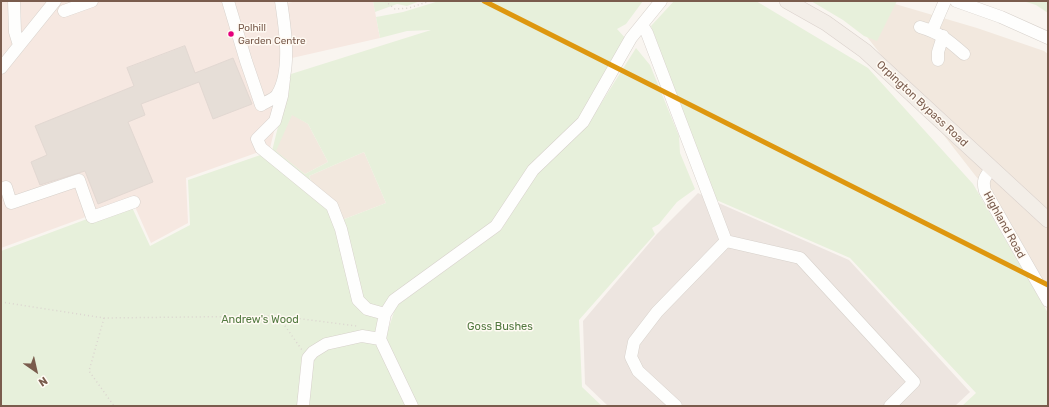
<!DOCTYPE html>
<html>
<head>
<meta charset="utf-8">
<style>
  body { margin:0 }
  #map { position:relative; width:1049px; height:407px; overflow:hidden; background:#f9f5f0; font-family:Rubik,sans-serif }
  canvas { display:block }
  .frame { position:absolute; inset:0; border:2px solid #7a5c4d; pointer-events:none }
  .north { position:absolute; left:16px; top:351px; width:40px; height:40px; -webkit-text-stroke:3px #fffaf3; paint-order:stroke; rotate:146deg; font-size:11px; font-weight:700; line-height:16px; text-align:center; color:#7a5c4d }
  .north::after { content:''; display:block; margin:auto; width:14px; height:18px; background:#7a5c4d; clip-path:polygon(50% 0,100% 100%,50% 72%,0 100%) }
</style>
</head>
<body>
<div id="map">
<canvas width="1049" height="407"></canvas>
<div class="frame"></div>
<div class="north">N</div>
</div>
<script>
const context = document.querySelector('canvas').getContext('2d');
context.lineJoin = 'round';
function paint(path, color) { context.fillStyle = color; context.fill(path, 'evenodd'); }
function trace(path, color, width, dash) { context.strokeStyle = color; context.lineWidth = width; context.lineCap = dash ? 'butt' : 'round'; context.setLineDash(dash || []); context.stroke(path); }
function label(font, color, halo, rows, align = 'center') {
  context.font = font + ' Rubik,sans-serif'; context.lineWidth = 3; context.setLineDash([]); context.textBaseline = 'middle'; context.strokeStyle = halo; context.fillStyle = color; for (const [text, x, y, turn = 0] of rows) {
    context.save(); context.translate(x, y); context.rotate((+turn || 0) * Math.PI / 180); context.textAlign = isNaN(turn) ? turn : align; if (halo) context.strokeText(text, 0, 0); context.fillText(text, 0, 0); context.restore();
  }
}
const residential = new Path2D(`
  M839 1H885L977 28 1044 51 1048 54V299L978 179Z
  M292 114 308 124 328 162 305 174 275 151Z
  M364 152 386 203 342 220 312 183 309 176Z`);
const commercial = new Path2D(`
  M1 1H288V3L297 1H373L380 38 292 58 270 148 186 178 188 223 151 243 132 200 1 248Z`);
const industrial = new Path2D(`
  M698 193 714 201 849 260 970 392 955 406H608L585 384 583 321 657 234Z`);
const green = new Path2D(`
  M373 1H420L407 6 397 4 375 12Z
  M439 1H643L626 24 617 29 627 40 580 119 494 221 391 298 376 332 406 406H1V251L130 203 150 246 190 225 188 180 272 151 291 74 431 30 407 31 380 38 376 17 403 12ZM292 115 308 124 328 162 305 174 276 151ZM364 152 386 203 342 220 312 183 309 176Z
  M674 1H756L868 68 973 184 1048 313V406H962L976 393 850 258 714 199 651 26Z
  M811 1H897L877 41 864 36 843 20Z
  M1023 1H1048V13L1036 5Z
  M636 48 650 65 679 136 680 153 695 189 677 202 659 224 652 228 655 234 579 320 582 387 602 406H418L385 339 396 306 501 230 537 174 588 124Z`);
const building = new Path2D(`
  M185 46 195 73 233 58 252 104 213 119 199 82 141 104 145 115 128 122 153 182 98 204 85 171 40 185 31 162 47 155 35 126 134 86 127 68Z`);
const path = new Path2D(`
  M385 1 395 9 409 8 430 1
  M1 302 104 318 278 316 357 326
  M278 316 302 350
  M104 318 89 371 114 406`);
const minor = new Path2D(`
  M14 1 15 32 19 45
  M228 1 246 61 261 105C266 102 274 99 277 95 292 71 285 28 281 1
  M956 1 1001 17 1048 38
  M64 11 92 1
  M642 25 647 33 726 241
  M920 27C940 33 948 40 964 54
  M932 31 945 1
  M938 60V52L943 36
  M1 68 55 1
  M284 79 282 96 275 121 257 139 261 148 332 206 341 229 358 300 367 309 385 314
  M991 169C985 177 982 180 985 191L1048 301
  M6 187 11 203 79 180 92 217 134 202
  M726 241 800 258 914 382 890 406
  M303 406 308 358 313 352 326 344 362 336 380 339
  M412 406 380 339 385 314 394 300 496 226 533 170 583 122 631 38 661 1
  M676 406 638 371 631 357 634 342 657 312 726 241`);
const major = new Path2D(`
  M787 1 826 23 865 51 1048 220`);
const rail1 = new Path2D(`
  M484 1 1048 285`);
const markers = [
  [231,34,3.5,"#e5007d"]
];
const busNames = [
  ["Polhill",238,28],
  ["Garden Centre",238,41]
];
const streetNames = [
  ["Orpington Bypass Road",922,104,43],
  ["Highland Road",1004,225,61]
];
const parkNames = [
  ["Andrew's Wood",260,320],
  ["Goss Bushes",500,327]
];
paint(residential, '#f2e8de');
paint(commercial, '#f6e8e1');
paint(industrial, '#ede5e0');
paint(green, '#e7f0db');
paint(building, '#e6ded7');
trace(building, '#e2d8d2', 1);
trace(minor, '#d7d1cb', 13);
trace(major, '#dad1cc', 16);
trace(path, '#dcd5d0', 1.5, [1, 3]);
trace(minor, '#fefefd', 12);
trace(major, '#f3eee8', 15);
trace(rail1, '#de970f', 5);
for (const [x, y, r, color] of markers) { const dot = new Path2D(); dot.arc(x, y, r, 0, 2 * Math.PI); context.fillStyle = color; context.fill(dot); trace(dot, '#fffaf3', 1.5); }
label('10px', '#7a5c4d', '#fffaf3', busNames, 'left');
label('11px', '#7a5c4d', '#fffaf3', streetNames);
label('11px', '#537a41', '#fffaf3', parkNames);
</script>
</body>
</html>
